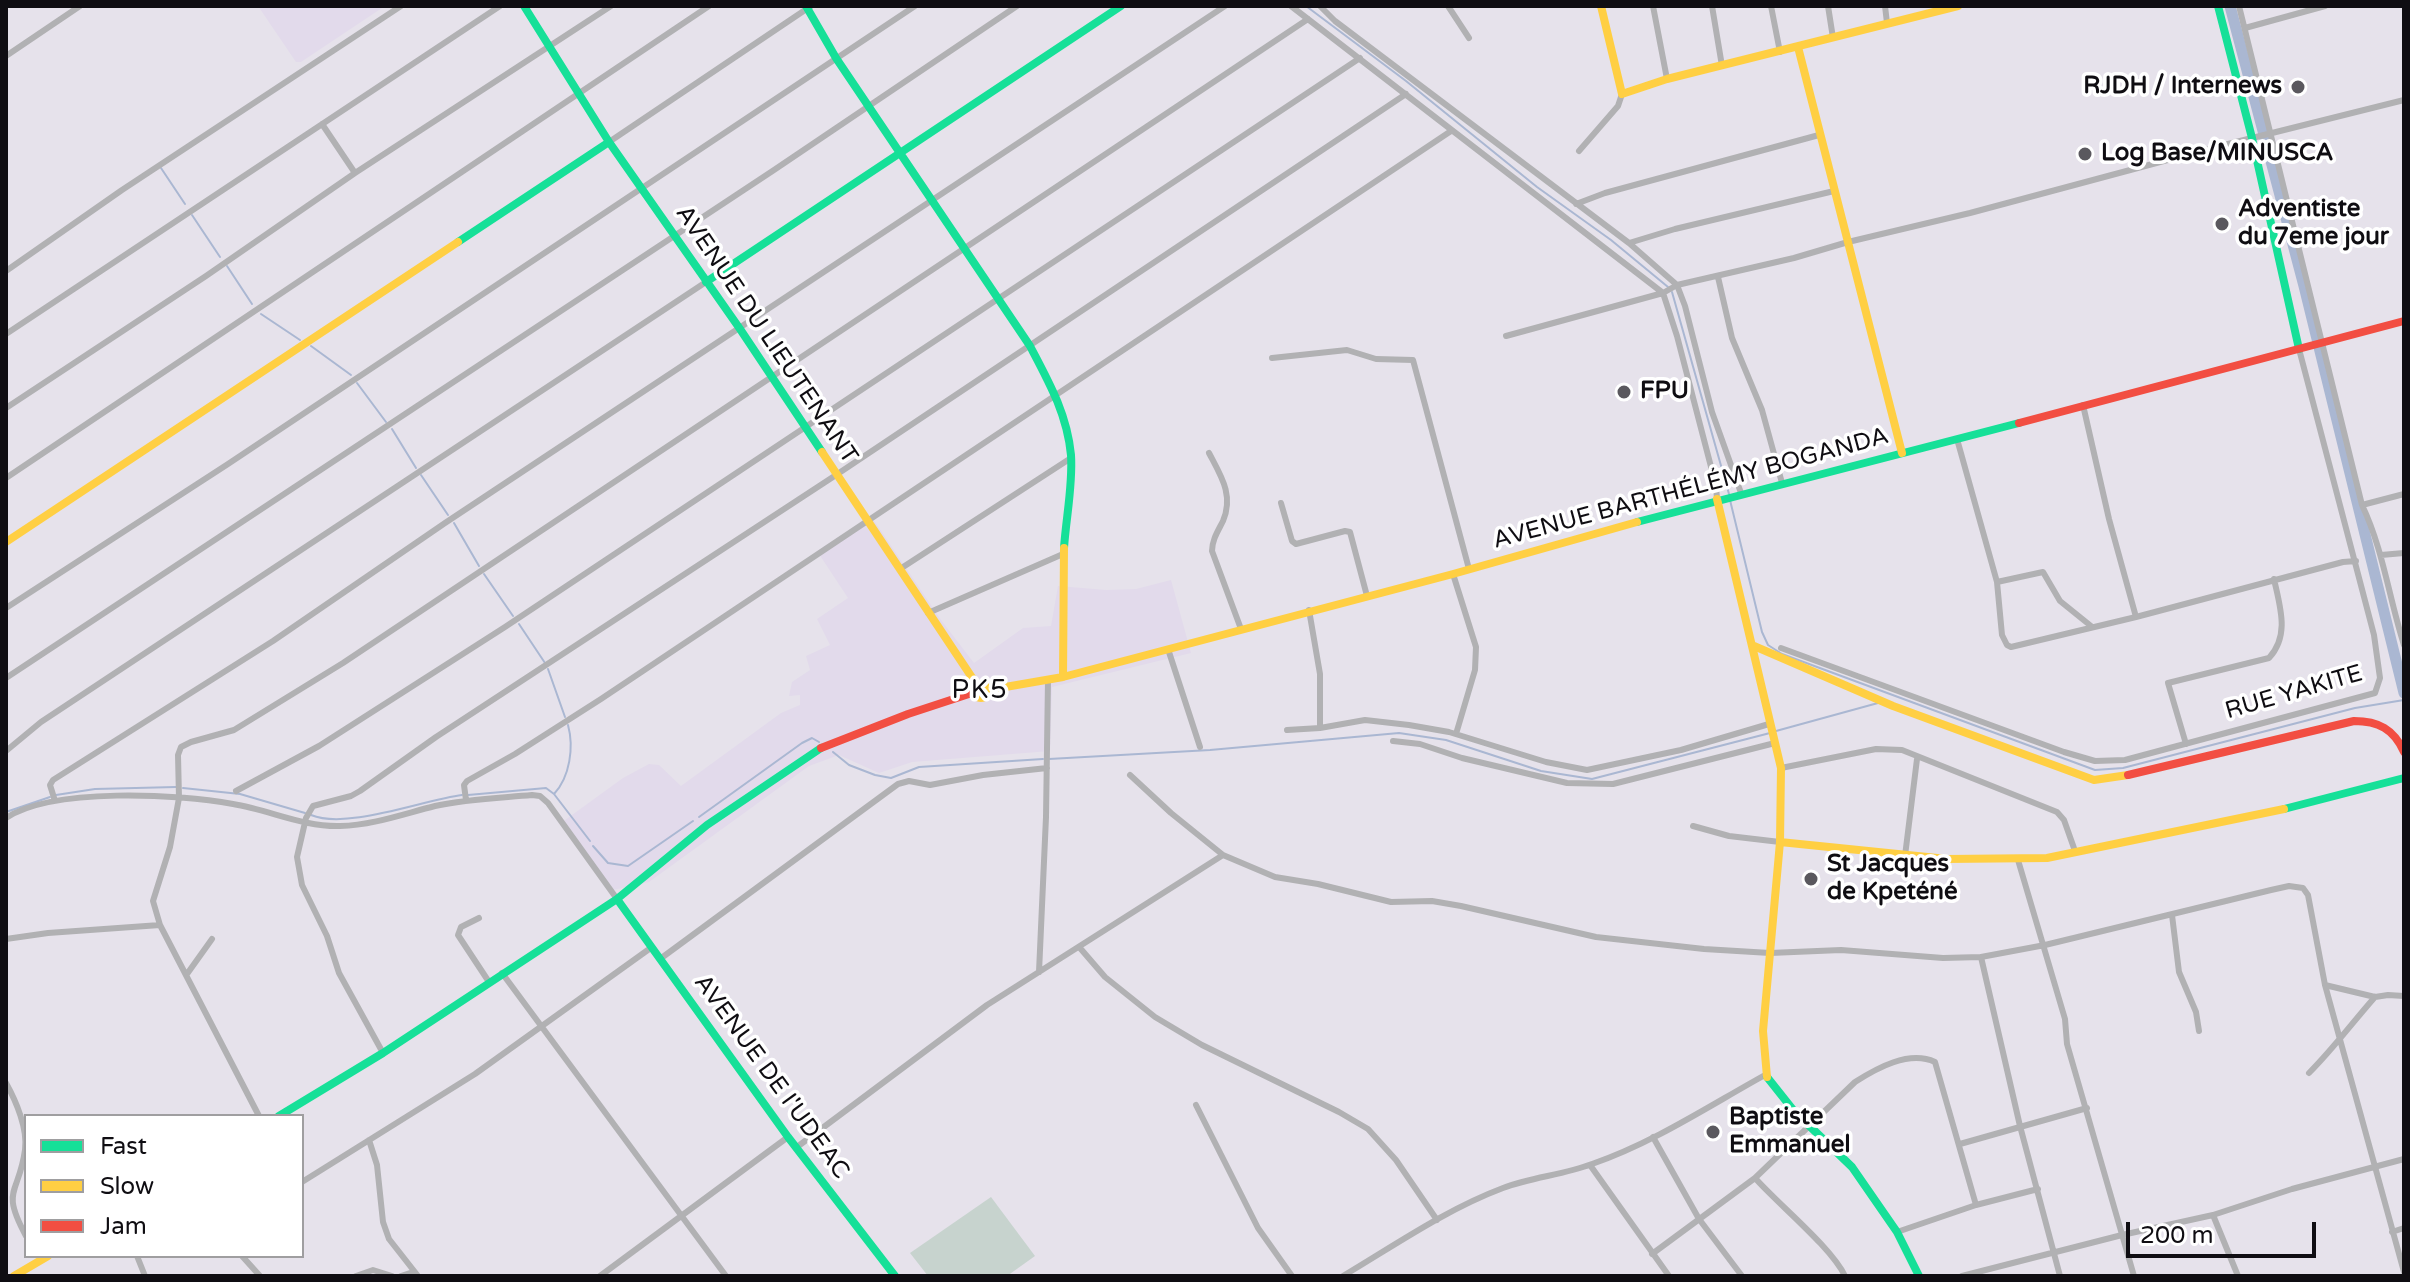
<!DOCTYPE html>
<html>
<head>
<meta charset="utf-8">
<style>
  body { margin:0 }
  #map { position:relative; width:2410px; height:1282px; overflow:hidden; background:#e6e2eb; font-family:"Varela Round",sans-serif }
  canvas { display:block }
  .frame { position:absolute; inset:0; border:8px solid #0f0d12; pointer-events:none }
  .legend { position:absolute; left:24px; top:1114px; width:280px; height:144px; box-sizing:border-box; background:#fff; border:2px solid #9f9ea0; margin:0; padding:10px 14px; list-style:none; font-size:24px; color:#0f0d12 }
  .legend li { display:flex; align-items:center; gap:16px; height:40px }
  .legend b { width:40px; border:2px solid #9f9ea0 }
  .scale { position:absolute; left:2126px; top:1222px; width:190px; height:36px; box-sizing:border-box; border:4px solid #0f0d12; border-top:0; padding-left:10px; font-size:24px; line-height:28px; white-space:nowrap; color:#0f0d12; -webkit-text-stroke:6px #fff; paint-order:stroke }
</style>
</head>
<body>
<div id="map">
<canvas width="2410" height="1282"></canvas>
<div class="frame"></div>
<ul class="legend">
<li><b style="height:10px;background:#16e098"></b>Fast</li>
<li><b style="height:10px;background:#ffcf43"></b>Slow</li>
<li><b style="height:10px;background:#f24e42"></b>Jam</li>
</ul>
<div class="scale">200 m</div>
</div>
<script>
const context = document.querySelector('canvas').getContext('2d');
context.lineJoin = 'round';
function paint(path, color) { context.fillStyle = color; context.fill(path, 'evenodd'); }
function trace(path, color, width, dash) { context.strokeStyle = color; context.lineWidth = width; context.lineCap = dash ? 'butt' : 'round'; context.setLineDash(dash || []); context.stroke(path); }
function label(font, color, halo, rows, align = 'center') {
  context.font = font + ' "Varela Round",sans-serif'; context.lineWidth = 7; context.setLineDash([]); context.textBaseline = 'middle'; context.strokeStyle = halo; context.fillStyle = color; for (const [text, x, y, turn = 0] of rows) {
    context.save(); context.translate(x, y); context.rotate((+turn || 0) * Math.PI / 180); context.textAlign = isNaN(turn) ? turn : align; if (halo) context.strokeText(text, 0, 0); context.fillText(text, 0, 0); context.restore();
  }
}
const built = new Path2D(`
  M258 6H385L301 62H296Z
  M871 516 941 620 974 663 1023 628 1051 626 1058 586 1106 590 1136 589 1171 580 1191 653 1052 687 1050 751 912 762 879 773 839 755 809 766 649 882 613 890 561 823 623 778 649 764 659 765 681 786 781 713 800 705V695L789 696 792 682 810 670 806 656 830 645 817 619 848 598 817 551Z`);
const green = new Path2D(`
  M991 1197 1035 1256 1007 1276H928L910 1253Z`);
const stream = new Path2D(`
  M1306 6 1406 81 1537 187 1611 240 1668 287
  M161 168 185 204
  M192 215 220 257
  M227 266 252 304
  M1672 292 1729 494
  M261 314 300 340
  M311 346 351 375
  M357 383 386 422
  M392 429 416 468
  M421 475 448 515
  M1730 500 1762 632 1768 645 1782 654 2095 770 2123 768 2355 708 2404 700
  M454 523 479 566
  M484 574 513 616
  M519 624 545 663
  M548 669 565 717
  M1776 731 1878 703
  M833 752 849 765 875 775 891 778 919 767 1043 759
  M1049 759 1210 750 1399 733 1446 740 1541 771 1592 779 1770 733
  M183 788 240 794 305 813
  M554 794C570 777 574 747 568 725
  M56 795 95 789 176 787
  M468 795 546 788 554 794 590 841
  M6 812 50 797
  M311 815C347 830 423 800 462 795
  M699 817 802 743 812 738 819 742
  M593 846 608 863 628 866 693 821`);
const river = new Path2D(`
  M2230 6 2304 286 2404 693`);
const street = new Path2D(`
  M1291 6 1663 293 1677 336 1716 486 1717 499
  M1320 6 1335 21 1629 243 1677 285 1685 306 1712 412 1741 493
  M1448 6 1469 38
  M1653 6 1667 79
  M1712 6 1722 66
  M1771 6 1780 52
  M1828 6 1833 38
  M1885 6 1887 23
  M2239 6 2362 505C2383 549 2389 598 2404 645
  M2245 28 2325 6
  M6 56 80 6
  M322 124 355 173
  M609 142 811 6
  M1579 151 1618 106 1622 94
  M1576 204 1605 193 1819 135
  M1629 243 1675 229 1834 191
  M6 271 122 190 401 6
  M1718 277 1732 338 1762 410 1782 483
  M6 334 500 6
  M1506 336 1663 293 1677 285 1794 258 1848 242 1970 213 2216 147 2404 100
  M1272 358 1347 350 1376 359 1413 360 1469 569
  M2083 405 2109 519 2136 617
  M6 408 206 276 355 173 611 6
  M1957 439 1997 582 2002 635 2007 645 2011 647 2136 617 2343 562 2356 561
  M1209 453C1221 476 1234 495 1223 521 1218 531 1212 540 1212 551L1241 629
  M6 478 709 6
  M1281 503 1292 541 1296 544 1345 531 1350 532 1367 596
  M2362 505 2404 494
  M2381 555 2404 553
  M900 569 1071 458
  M1453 574 1476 647 1475 670 1456 734
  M1997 582 2043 572 2060 601 2091 626
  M6 608 228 464 915 6
  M1309 610 1320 674V728
  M928 613 1063 554
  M1781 648 2064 752 2095 761 2125 760 2375 693 2380 678 2374 635 2299 349
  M1168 649 1200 747
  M6 678 774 170 1017 6
  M1287 730 1320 728 1365 720 1409 725 1449 732 1546 762 1587 770 1681 750 1769 724
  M1393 741 1420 744 1462 758 1567 783 1613 784 1775 743
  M2186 744 2168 683 2269 658C2290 635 2280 607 2274 579
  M6 751 41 722 706 282
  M1781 768 1876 749 1902 750 2057 812 2064 820 2075 851
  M1130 775 1171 813 1223 855 1275 877 1318 884 1391 902 1432 901 1461 906 1596 937 1704 949 1770 953 1841 950 1943 958 1981 957 2045 945 2271 890 2289 886 2303 888 2308 895 2325 985 2404 1272
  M236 791 319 746 505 627 1360 58
  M466 800 464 785 467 781 515 754 601 699 1451 131
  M55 801 50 785 53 780 273 641 445 523 1225 6
  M6 818C53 787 178 794 233 804 270 810 303 827 340 826 373 825 403 814 435 806 467 799 499 798 532 795L540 796 548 803 617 899
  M1693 826 1729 836 1780 842
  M1905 856 1917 759
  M2018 860 2065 1019 2067 1044 2134 1276
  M2172 915 2179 972 2196 1012 2199 1031
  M479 918 461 927 458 935 489 982
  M6 939 48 933 160 925
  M1080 948 1105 977 1155 1017 1202 1045 1339 1112 1368 1129 1396 1160 1437 1220
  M1981 957 2020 1126 2060 1276
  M660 959 898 784 909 781 930 785 983 775 1047 768
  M1039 972 1046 817 1048 680
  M502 973 726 1276
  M187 974 212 939
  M2325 985 2375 997 2388 995 2404 996
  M383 1053 339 973 327 936 302 885 297 857 306 818 313 806 351 796 360 791 436 737 836 475 1406 94
  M2309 1073C2333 1049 2352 1023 2375 997
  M6 1083C16 1101 28 1129 25 1150 19 1195 0 1188 26 1236
  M1196 1105 1258 1228 1292 1276
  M259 1116 160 925 153 901 170 847 179 798 178 755 181 747 191 742 234 730 343 663 1308 19
  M1653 1137 1699 1219 1742 1276
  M369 1140 377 1165 383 1222 389 1239 418 1276
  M1960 1144 2087 1108
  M797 1147 987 1005 1223 855
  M1590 1165 1669 1276
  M1755 1178C1779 1205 1831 1247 1845 1276
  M302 1182 475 1074 652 947
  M2213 1215 2238 1276
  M1897 1232 1976 1205 2038 1189
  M2392 1232 2404 1228
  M1652 1254 1755 1178 1855 1082C1877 1068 1909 1050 1935 1062L1976 1205
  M137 1256 145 1276
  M242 1256 260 1276
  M356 1276 373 1270 392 1276
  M401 1276 410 1273 417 1276
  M600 1276 788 1137
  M1343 1276C1395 1245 1447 1209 1503 1188 1532 1177 1563 1175 1592 1164 1653 1143 1709 1106 1765 1075
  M1962 1276 2122 1235 2213 1215 2292 1189 2404 1159`);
const fast = new Path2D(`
  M524 6 609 142 740 329 822 452
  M806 6 836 58 1030 346C1049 382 1067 414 1071 455 1073 485 1066 518 1064 548
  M2218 6 2252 138 2299 349
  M458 242 609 142
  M706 282 1121 6
  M1637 522 2019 423
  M2284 809 2404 778
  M617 899 788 1137 895 1276
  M1767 1077 1794 1111 1852 1167 1897 1232 1919 1276
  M279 1116 383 1053 617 899 707 825 821 748`);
const slow = new Path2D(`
  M1601 6 1622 94 1667 79 1958 6
  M1798 47 1902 453
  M822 452 977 685
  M1717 499 1781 768 1780 842 1763 1031 1767 1077
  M6 542 458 242
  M1754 646 1893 706 2094 780 2128 775
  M1063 677 1064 548
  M974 691a7 7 0 1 1 14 0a7 7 0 1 1-14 0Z
  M988 690 1063 677 1453 574 1637 522
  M1780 842 1947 859 2047 858 2284 809
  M14 1276 48 1256`);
const jam = new Path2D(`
  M2019 423 2404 321
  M821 748 908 714 975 692
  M2128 775 2354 721C2378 721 2394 729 2404 752`);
const markers = [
  [2298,87,8,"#5a585e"],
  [2085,154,8,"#5a585e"],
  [2222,224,8,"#5a585e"],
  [1624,392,8,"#5a585e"],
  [1811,879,8,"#5a585e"],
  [1713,1132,8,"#5a585e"]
];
const poiNames = [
  ["RJDH / Internews",2282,87,"right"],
  ["Log Base/MINUSCA",2101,154],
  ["Adventiste",2238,210],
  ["du 7eme jour",2238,238],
  ["FPU",1640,392],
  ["St Jacques",1827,865],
  ["de Kpeténé",1827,893],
  ["Baptiste",1729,1118],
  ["Emmanuel",1729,1146]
];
const streetNames = [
  ["AVENUE DU LIEUTENANT",766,335,56],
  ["AVENUE BARTHÉLÉMY BOGANDA",1691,489,-15],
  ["RUE YAKITE",2294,693,-16],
  ["AVENUE DE I'UDEAC",771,1077,54]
];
const neighbourhoodNames = [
  ["PK5",980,691]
];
paint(built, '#e2daeb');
paint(green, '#c7d3ce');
trace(stream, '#aab7d2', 2);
trace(river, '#aab7d2', 11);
trace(street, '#b1b1b3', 6);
trace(fast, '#16e098', 8);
trace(slow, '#ffcf43', 8);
trace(jam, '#f24e42', 8);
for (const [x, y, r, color] of markers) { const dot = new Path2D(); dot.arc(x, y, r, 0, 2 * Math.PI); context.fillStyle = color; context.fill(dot); trace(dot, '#fff', 3); }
label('bold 24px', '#0f0d12', '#fff', poiNames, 'left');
label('24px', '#0f0d12', '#fff', streetNames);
context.letterSpacing = '2px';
label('26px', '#0f0d12', '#fff', neighbourhoodNames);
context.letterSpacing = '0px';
</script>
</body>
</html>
